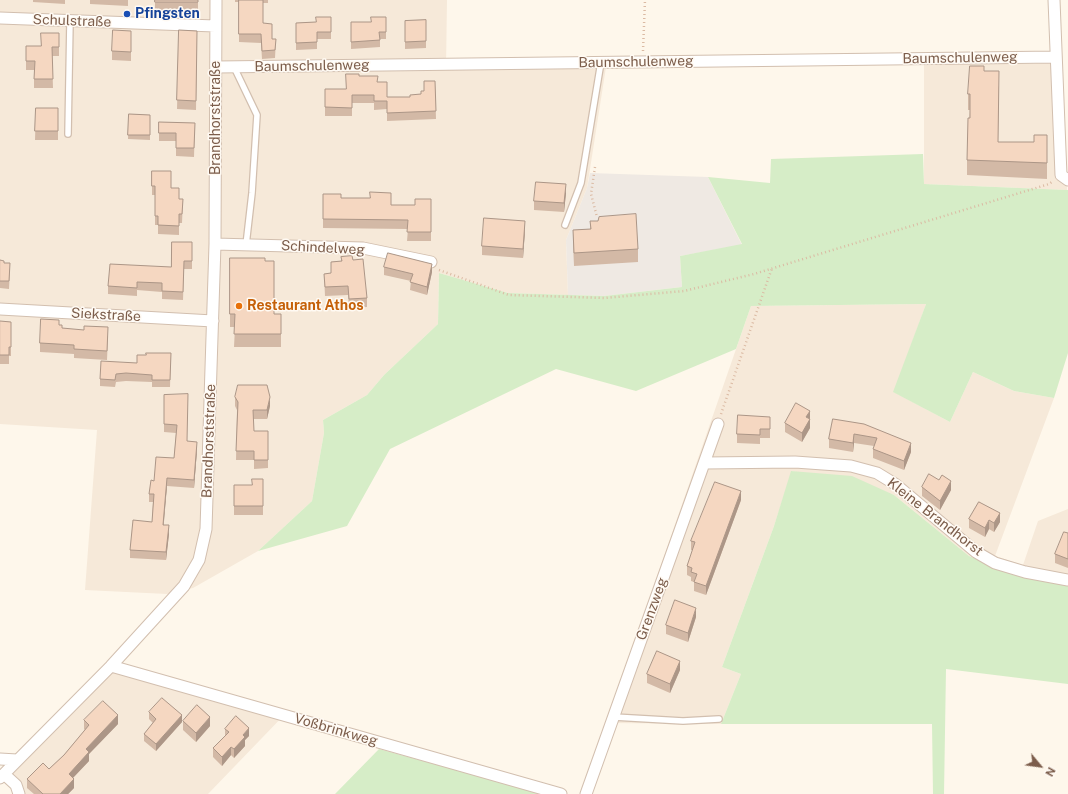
<!DOCTYPE html>
<html>
<head>
<meta charset="utf-8">
<style>
  body { margin:0 }
  #map { position:relative; width:1068px; height:794px; overflow:hidden; background:#fef7eb; font-family:"Public Sans",sans-serif }
  canvas { display:block }
  .north { position:absolute; left:1020px; top:746px; width:40px; height:40px; -webkit-text-stroke:3px #fffaf3; paint-order:stroke; rotate:119deg; font-size:11px; font-weight:700; line-height:16px; text-align:center; color:#7c5d4b }
  .north::after { content:''; display:block; margin:auto; width:14px; height:18px; background:#7c5d4b; clip-path:polygon(50% 0,100% 100%,50% 72%,0 100%) }
</style>
</head>
<body>
<div id="map">
<canvas width="1068" height="794"></canvas>
<div class="north">N</div>
</div>
<script>
const context = document.querySelector('canvas').getContext('2d');
context.lineJoin = 'round';
function paint(path, color) { context.fillStyle = color; context.fill(path, 'evenodd'); }
function trace(path, color, width, dash) { context.strokeStyle = color; context.lineWidth = width; context.lineCap = dash ? 'butt' : 'round'; context.setLineDash(dash || []); context.stroke(path); }
function label(font, color, halo, rows, align = 'center') {
  context.font = font + ' "Public Sans",sans-serif'; context.lineWidth = 3; context.setLineDash([]); context.textBaseline = 'middle'; context.strokeStyle = halo; context.fillStyle = color; for (const [text, x, y, turn = 0] of rows) {
    context.save(); context.translate(x, y); context.rotate((+turn || 0) * Math.PI / 180); context.textAlign = isNaN(turn) ? turn : align; if (halo) context.strokeText(text, 0, 0); context.fillText(text, 0, 0); context.restore();
  }
}
const residential = new Path2D(`
  M0 0H447L446 68 606 67 587 188 566 240 568 295 508 293 439 273 438 324 384 375 367 395 323 420 324 433 312 501 258 551 193 588 167 594 85 590 97 430 0 424Z
  M924 63 1061 64 1067 190 924 184Z
  M926 304 894 392 950 422 973 372 1014 391 1054 398 995 556 1023 565 1038 521 1068 509V584L1009 573 969 556 894 495 792 471 774 526 722 667 741 674 721 724 606 723 751 306Z
  M109 660 288 711 208 794H14L5 767Z`);
const industrial = new Path2D(`
  M590 173 708 177 742 245 680 256 682 287 604 296 568 295 566 240 587 188Z`);
const green = new Path2D(`
  M923 154 924 184 1068 190V353L1054 398 1014 391 973 372 950 422 893 392 926 304 751 306 736 349 636 391 556 369 390 449 347 526 258 551 312 501 324 433 323 420 367 395 384 375 438 324 439 273 508 293 604 296 682 287 680 256 742 244 708 177 770 183 771 159Z
  M791 471 852 476 894 495 969 556 1009 573 1068 584V684L946 669 944 794H933L932 724H721L741 674 722 667 774 526Z
  M379 749 544 794H335Z`);
const path = new Path2D(`
  M643 51 645 0
  M595 167 591 194 597 217
  M439 270 509 295 604 298 684 291 754 274 1049 184 1053 181
  M721 414 772 268`);
const service = new Path2D(`
  M234 67 257 115 252 193 246 245
  M68 134 70 21
  M565 225 581 183 601 62
  M614 717 683 721 719 719`);
const minor = new Path2D(`
  M1054 0 1061 175 1068 180
  M0 18 215 26
  M217 67 1056 57
  M215 244 363 248 431 262
  M0 309 213 321
  M705 463 795 462 851 466 877 473 895 484 976 552 995 563 1025 572 1068 580
  M111 666 561 794
  M0 759 17 760
  M4 774 16 785 19 794
  M0 778 111 666 184 586 199 560 206 529 211 368 215 244 216 0
  M586 794 718 424`);
const wall = new Path2D(`
  M33 0H65V4L33 2Z
  M90 0H128V6L90 4Z
  M155 0H198V11H155Z
  M235 0H268V3H263V23L272 39H276L275 58 262 59 261 43 239 42V2H235Z
  M331 17V39H317V49L296 50V23L316 22Z
  M386 17V39H380V47L351 49V22H371Z
  M426 20V48L405 49V21Z
  M179 30 197 31 196 110 177 109Z
  M59 33V56H52L53 88H34V70H26V46H41Z
  M131 40V61L112 60V51Z
  M984 71 999 87 998 142 1047 163V179L967 175V160L970 110H968V94Z
  M359 76 377 82 387 97H410L421 94 424 91 435 81 436 119 387 121V109L374 110V103H352V116H325V89H346Z
  M36 108H58V140H35Z
  M129 114 150 115V140L128 139Z
  M159 122 195 123 194 157 176 156V141H159Z
  M152 171 171 188 179 199H183L182 223H179V235L158 234V225H155V195H152Z
  M566 193 564 212 534 210V201Z
  M323 194 341 198 391 205H415L431 199V241H407L408 229 323 228Z
  M590 221 638 249V262L574 266 573 243V230L590 229Z
  M525 230 523 258 482 255V246Z
  M192 242V269H184L183 300 162 299V292L137 290V296L108 294V286L171 267Z
  M341 257 353 260 367 298V307L349 308 348 295 325 296 324 274 331 273V262L341 261Z
  M230 258 265 261 274 314H281V347H234L235 327H230Z
  M0 260 4 263 10 270 9 289 0 288Z
  M384 267 432 272 427 295 410 290 411 281 384 275Z
  M0 321 11 322V356H9V364H0Z
  M59 325 62 328 108 336 107 360 74 358V354L40 352V343Z
  M171 353 170 387H152V382L126 381 116 382 115 387 100 386V379L137 363 146 355Z
  M164 395 187 441 197 450 194 488 167 486 163 525 169 534 166 560 130 558V550L152 522 153 502H149V494L154 481 174 458 176 433 164 432Z
  M235 397 270 406 267 419H253L254 431H268V468L254 469V460H236L237 410 235 406Z
  M810 411V428L802 442 785 432V423Z
  M833 419 911 452 904 470 873 458V449L874 446 854 443 853 452 829 448V439Z
  M770 426V438H760V444L737 443V434Z
  M263 479V515H234V485H252Z
  M939 480 951 490 940 510 922 496V487Z
  M741 500 706 595 694 591V582L691 581V577L687 575V566L693 550H691V541Z
  M979 502 1000 522 994 532 989 529 985 537 969 528V519Z
  M1068 533V568L1055 563V554Z
  M696 617 688 642 666 634V625Z
  M680 670 670 693 647 683V674Z
  M149 712 182 722 156 751 144 741V734L153 723 149 719Z
  M84 720 118 724 89 754V761L73 778 74 788 68 794H34L27 788V779L49 769 64 755 85 730 84 729Z
  M183 721 210 726 196 742 183 730Z
  M225 729 249 736 245 740V746L234 758 231 755 222 766 213 757V748L225 736Z`);
const shadedWall = new Path2D(`
  M566 184V193L564 212V203Z
  M525 221V230L523 258V249Z
  M432 264V272L427 295V287Z
  M270 397V406L267 419V410Z
  M810 411V428L802 442V433L806 417Z
  M854 434V443L853 452V443Z
  M197 442V450L194 488V480Z
  M911 443V452L904 470V461Z
  M167 478V486L163 533V525Z
  M951 481V490L940 510V501Z
  M741 491V500L706 595V586Z
  M1000 513V522L994 532V523Z
  M989 520V529L985 537V528Z
  M169 525V534L166 560V552Z
  M696 608V617L688 642V633Z
  M680 661V670L670 693V684Z
  M118 715V724L89 754V761L69 782V774L86 749Z
  M182 715V722L156 751V744Z
  M210 717V726L196 742V733Z
  M249 728V736L245 740V746L234 758V749L243 735Z
  M231 747V755L222 766V757Z
  M74 779V788L68 794H60Z`);
const building = new Path2D(`
  M155 0H198V2H155Z
  M239 0H263V23L272 24V39H276L275 50 262 51 261 34H239Z
  M316 17H331V32H317V42L296 43V23L316 22Z
  M371 17H386V32H379L380 40 351 42V22H371Z
  M426 20V41L405 42V21Z
  M113 30 131 31V52L112 51Z
  M179 30 197 31 196 101 177 100Z
  M41 33H59V47H52L53 79H34L35 61H26V46H41Z
  M970 66H984V71H999L998 142H1034V135H1047V163L967 160 968 118H970V94H968Z
  M346 74H359V76H378L377 82H387V97H410V95L421 94V91H424V81H435L436 111 387 113V101H374V95H352V108L325 107V89H346Z
  M36 108H58V131H35Z
  M129 114 150 115V135H128Z
  M159 122 195 123 194 148H176V133H159Z
  M152 171H171V188H179V199H183L182 214H179V226L158 225V216H155V186H152Z
  M536 182 566 184 564 203 534 201Z
  M370 192 391 193V205H415V199H431V232H407L408 220 323 219V194H341V198H370Z
  M636 214 638 249 574 253 573 230 591 229 590 221H598L599 217Z
  M484 218 525 221 523 249 482 246Z
  M172 242H192V261H184L183 292 162 291V283L137 282V288L108 286 110 264 171 267Z
  M388 253 432 264 427 287 410 282 413 274 384 267Z
  M352 256 353 260 363 259 367 298 349 299 348 286 325 287 324 274 331 273V262L342 261 341 257Z
  M230 258H265V261H274V314H281V334H234L235 314H230Z
  M0 260 4 261V263H10L9 281H0Z
  M41 319 59 320V325H62V328L84 330V326L108 327 107 351 74 349V345L40 343Z
  M0 321 11 322V347H9V355H0Z
  M146 353H171L170 380H152V375L126 373 116 374 115 380 100 379 101 361 137 363V355H146Z
  M238 385H267L270 397 267 410H253L254 431H268V460H254V451H236L238 402 235 397Z
  M188 394 187 441 197 442 194 480 167 478 163 525H169L166 552 130 550 133 520 152 522 154 494H149L151 480 154 481 156 457 174 458 177 425 164 424V395Z
  M796 403 810 411 806 417 810 419 802 433 785 423Z
  M738 415 770 417V429H760V435L737 434Z
  M833 419 864 424 911 443 904 461 873 449 877 438 854 434 853 443 829 439Z
  M929 474 939 480 942 475 951 481 940 501 922 487Z
  M252 479H263V506H234V485H252Z
  M715 482 741 491 706 586 694 582 697 574 691 572 692 568 687 566 695 542 691 541Z
  M979 502 1000 513 994 523 989 520 985 528 969 519Z
  M1064 532 1068 533V559L1055 554Z
  M675 600 696 608 688 633 666 625Z
  M657 651 680 661 670 684 647 674Z
  M162 698 182 715 156 744 144 734 156 719 149 712Z
  M103 701 118 715 86 749 89 752 69 774 74 779 60 794H43L27 779 43 763 49 769 64 755 89 725 84 720Z
  M197 705 210 717 196 733 183 721Z
  M236 716 249 728 243 735 245 737 234 749 231 747 222 757 213 748 229 732 225 729Z`);
const markers = [
  [127,14,4,"#1a4fb4"],
  [239,306,4,"#e8710a"]
];
const transitNames = [
  ["Pfingsten",135,14]
];
const streetNames = [
  ["Schulstraße",72,21,2],
  ["Baumschulenweg",960,58,-1],
  ["Baumschulenweg",636,62,-1],
  ["Baumschulenweg",312,66,-1],
  ["Brandhorststraße",216,118,-90],
  ["Schindelweg",323,248,3],
  ["Siekstraße",106,315,3],
  ["Brandhorststraße",209,441,-88],
  ["Kleine Brandhorst",935,517,38],
  ["Grenzweg",652,609,-70],
  ["Voßbrinkweg",336,730,16]
];
const foodNames = [
  ["Restaurant Athos",247,306]
];
paint(residential, '#f6e9d9');
paint(industrial, '#efe9e3');
paint(green, '#d6edc7');
trace(service, '#d2bfaf', 8);
trace(minor, '#d2bfaf', 13);
trace(path, '#dbbaa3', 2.5, [1, 3]);
trace(service, '#fff', 5.5);
trace(minor, '#fff', 11);
paint(wall, '#d3b9a6');
paint(shadedWall, '#ac9687');
paint(building, '#f5d7c1');
trace(building, '#ac9687', 1);
for (const [x, y, r, color] of markers) { const dot = new Path2D(); dot.arc(x, y, r, 0, 2 * Math.PI); context.fillStyle = color; context.fill(dot); trace(dot, '#fffaf3', 1.5); }
label('bold 14px', '#164399', '#fffaf3', transitNames, 'left');
label('14px', '#7c5d4b', '#fffaf3', streetNames);
label('bold 14px', '#c56008', '#fffaf3', foodNames, 'left');
</script>
</body>
</html>
